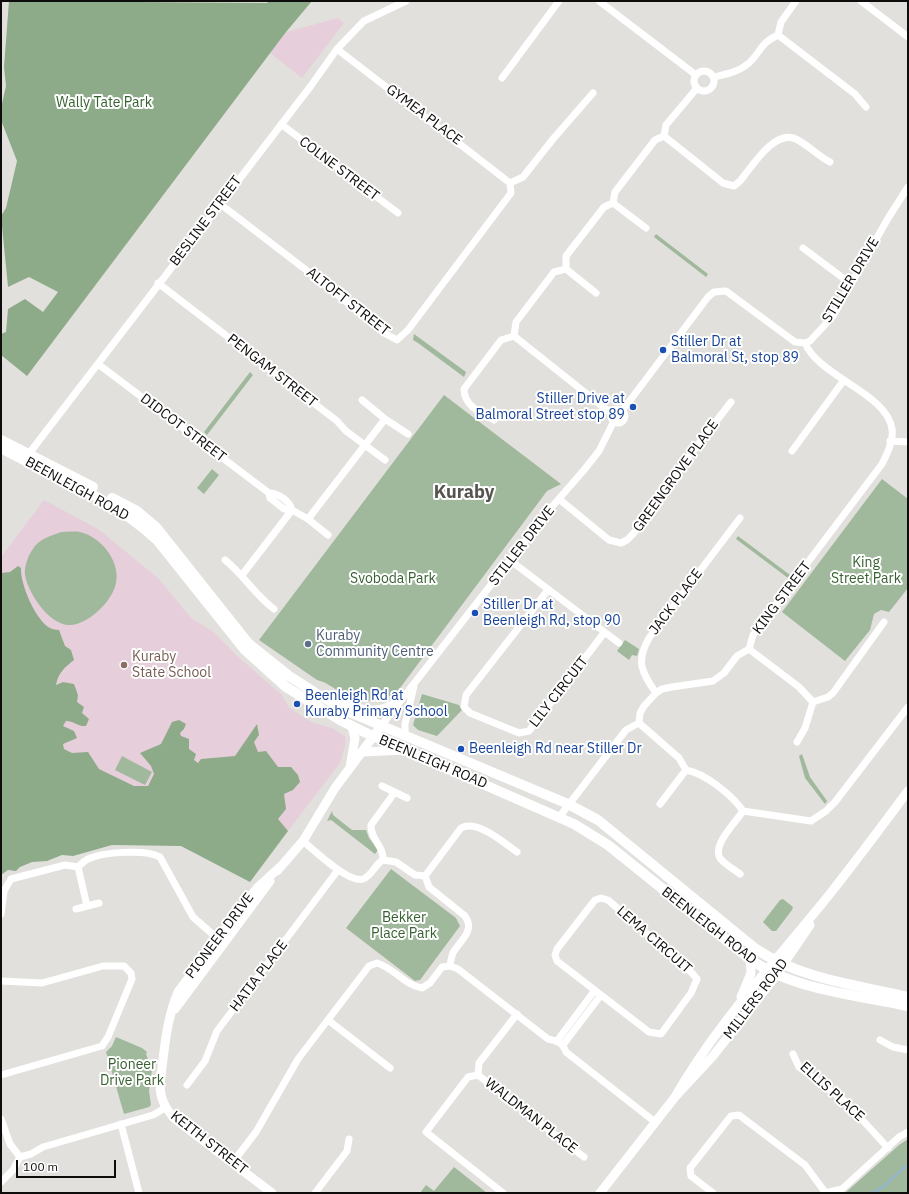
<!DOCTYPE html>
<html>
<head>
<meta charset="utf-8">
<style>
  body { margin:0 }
  #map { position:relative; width:909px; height:1194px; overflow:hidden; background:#e2e0dc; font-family:"IBM Plex Sans",sans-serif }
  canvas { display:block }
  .frame { position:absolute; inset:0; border:2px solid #0e0d0c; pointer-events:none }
  .scale { position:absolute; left:16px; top:1160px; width:100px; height:18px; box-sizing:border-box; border:2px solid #0e0d0c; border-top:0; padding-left:5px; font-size:12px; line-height:14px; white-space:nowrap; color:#0e0d0c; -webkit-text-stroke:3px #fff; paint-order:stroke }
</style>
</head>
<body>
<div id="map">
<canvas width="909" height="1194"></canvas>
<div class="frame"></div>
<div class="scale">100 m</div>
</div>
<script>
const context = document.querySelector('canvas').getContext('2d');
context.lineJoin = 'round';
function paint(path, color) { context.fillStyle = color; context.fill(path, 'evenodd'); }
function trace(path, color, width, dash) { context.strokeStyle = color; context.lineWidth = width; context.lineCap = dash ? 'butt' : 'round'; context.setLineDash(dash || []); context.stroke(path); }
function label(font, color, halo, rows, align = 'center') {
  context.font = font + ' "IBM Plex Sans",sans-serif'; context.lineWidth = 4; context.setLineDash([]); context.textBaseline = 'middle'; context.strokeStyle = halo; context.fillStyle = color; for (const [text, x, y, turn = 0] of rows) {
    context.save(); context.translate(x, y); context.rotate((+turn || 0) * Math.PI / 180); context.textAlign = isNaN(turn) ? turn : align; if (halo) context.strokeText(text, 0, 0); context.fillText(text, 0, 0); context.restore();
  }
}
const education = new Path2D(`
  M338 18 344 23 302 78 270 53 286 32Z
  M44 500 98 529 158 578 192 619 214 632 237 656 281 694 289 707 311 722 332 728 345 736 346 743 340 763 288 831 150 796 1 745V557Z`);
const green = new Path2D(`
  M656 234 708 274 706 277 654 237Z
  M414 334 466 372 464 377 418 343 413 340Z
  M250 372 253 375 207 435 204 432Z
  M444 395 561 484 547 491 397 692C379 704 358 703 340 692 332 687 326 682 317 680L259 640Z
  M212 469 219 475 204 494 197 488Z
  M882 479 908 499V588L889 612 881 610 874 614 870 630 845 661 782 612Z
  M61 532C67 532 74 531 80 532 102 537 123 564 115 587 111 597 105 605 97 612 90 618 81 624 71 625 50 627 27 592 25 574 24 566 29 553 35 546 42 538 51 536 61 532Z
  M738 536 790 575 788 578 736 539Z
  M625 640 639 649 637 656 632 655 629 660 617 651Z
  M422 694 459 705 462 710 437 736 418 730 413 725Z
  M802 754 810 777 827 801 825 804 805 778 799 756Z
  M122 756 152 772 145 785 115 770Z
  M332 811 333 815 352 830H366L369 838 378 850 375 854 331 820 327 821Z
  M391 869 456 918 460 926 420 980 415 981 346 928Z
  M783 899 793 907 792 910 776 931H772L763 922 780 900Z
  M116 1037 142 1048 147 1052 146 1054 152 1070 149 1091 151 1105 149 1107 124 1114 106 1052 112 1046Z
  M908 1139V1191L906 1193H845L899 1145Z
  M454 1167 487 1193H420L426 1185 434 1191Z`);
const forest = new Path2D(`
  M9 1 267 3 269 1H312L286 32 27 376 1 355V334L6 332 8 309 25 299 43 312 58 292 29 277 8 287 1 216 6 208 17 161 1 120V108L6 86 4 67Z
  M18 566 21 568C20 583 35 620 50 628 52 629 56 630 59 630L65 646 71 650 74 660C65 667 58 673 56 685L63 682 74 684 78 695 77 702 84 707 82 713 89 719 86 726C78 727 74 721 66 721L63 726 74 731 77 738 63 744 64 749 72 753 88 752 99 769 134 786H148L154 774 151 766 140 753 161 744 172 722 179 720 186 724 184 729 180 733 181 736 189 739V749L196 754 194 760 198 763 201 759 235 756 257 724 259 735 254 742 258 752 266 751 278 767H291L298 775 300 782 293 790 284 794 286 809 278 819 288 831 250 882 181 846 112 845 73 856 62 855 47 861 32 862 20 867 16 871 8 870 1 875V573L10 572Z`);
const stream = new Path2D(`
  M872 1193 883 1187 908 1164`);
const minor = new Path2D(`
  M599 1 696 75
  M861 1 908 37
  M778 35 855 94 866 107
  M337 49 510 183
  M694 81a10 10 0 1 1 20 0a10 10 0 1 1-20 0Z
  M714 77C726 74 739 72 749 63 762 51 759 44 778 35L781 22 796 1
  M502 78 559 1
  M281 124 398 213
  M664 136 723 183 734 186 740 181C752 167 774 129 796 139 808 145 818 156 830 162
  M510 183 523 177 553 139 593 93
  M219 203 323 283 386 334 397 340 408 330 511 193 510 183
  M613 203 646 228
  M803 248 851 284
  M566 269 596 293
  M158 283 337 421 346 431 385 460
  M98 364 269 493C278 493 290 501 292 510
  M362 400 385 419 408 434
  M611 416a7 7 0 1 1 14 0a7 7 0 1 1-14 0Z
  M622 411 708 297 714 292 726 291 795 342 805 343 810 341 833 316 887 220 908 187
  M612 414 514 336 516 322 554 272 566 269V256L604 207 613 203 615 192 655 140 664 136 666 125 697 88
  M494 420C481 413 464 406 464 389L501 340 514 336
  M890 441 908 442
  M792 451 844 380
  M28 457 31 451 310 87 337 49 364 21 406 1
  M269 493 270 498 284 509 292 510 308 519 328 535
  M559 499 609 540 621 543 627 540 633 534 664 494 673 477 731 402
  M308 519 385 419
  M225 560C243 574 255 595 274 609
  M511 561 619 643
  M242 575 292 510
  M548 590 466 695 464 707 470 713 519 733 529 731 604 633
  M749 649 799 687 813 702 805 728 797 742
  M656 693C641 672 636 661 649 638L740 518
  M332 699C353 706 377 717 396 701
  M813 702 828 697 833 693 884 622
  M639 723 679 758 686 770C705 773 733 796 743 811L811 821 826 811 835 802 908 707
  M381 726 550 509 584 470 599 451 614 421
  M405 735V724L414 686
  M382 786 407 798
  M660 804 686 770
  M560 816 626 730 639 723 640 713 644 706 656 693 662 689 672 687 713 681 724 673 737 656 749 649 753 635 882 464C887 454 894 440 892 429 887 393 819 377 805 343
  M303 841C314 850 349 884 363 879 372 876 375 864 383 860L396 862 415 875 425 876 429 887 465 916C475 930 462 939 454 951 451 956 451 961 450 966
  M383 860C384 846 370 839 371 825L395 792
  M78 867 87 906
  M740 874C734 869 725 865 720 858 712 845 736 822 743 811
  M425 876 461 828C477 819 504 843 517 852
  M601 898 608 900 692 973 697 979 691 993 661 1034 649 1032 557 961 555 955 557 949 595 900Z
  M76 909 99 903
  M1 914 4 891 11 879 65 865 78 867C81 864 84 861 88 859 103 852 146 849 160 857L193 917 218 939
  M1 981 42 983 103 966H124L131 973 132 979 108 1037 102 1046 1 1075
  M328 1020 390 1068
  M880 1040 893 1047 908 1050
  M557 1041 595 990
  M563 1045 601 995
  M793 1054 799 1067 846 1102 888 1148
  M478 1075 584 1157
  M187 1085 205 1061 217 1031 338 870
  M1 1119 10 1144 20 1157
  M121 1124 139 1193
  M233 1162 256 1132 298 1059 369 966 377 963C394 968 404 985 422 988L430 983 442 967 450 966 458 969 548 1039C558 1041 563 1043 566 1052L655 1122
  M1 1182 13 1170 20 1157 31 1154 43 1147 153 1115 165 1108
  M315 1193 347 1151 349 1139
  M503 1193 426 1132 468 1077 478 1075 479 1063 517 1014
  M713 1193 691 1176 690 1168 731 1116 739 1115 805 1165 825 1192
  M825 1193 842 1189 899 1137 908 1132`);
const tertiary = new Path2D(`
  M363 752 405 750
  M350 768 355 738 352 727
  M277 871 303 841 335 788 381 726
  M741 997 751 973 750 959
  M175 1009 270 881
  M675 1097C717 1023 776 961 829 895 856 861 882 826 908 791
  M272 1193 175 1119C165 1108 160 1099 160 1084 164 1053 166 1020 178 992L244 904 258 887 280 867
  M600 1193 675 1097 713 1056 772 981 810 925`);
const secondary = new Path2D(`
  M1 440 93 487
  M1 448C54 477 112 498 157 540L244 649 286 687 340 720 364 732 574 824 608 845 750 959C792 990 857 995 908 1006
  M112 498 137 511 156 527 249 644 289 676 317 694 349 712 568 804 598 820 756 949C800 979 857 985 908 997`);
const markers = [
  [663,350,4,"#1a4fb4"],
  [633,407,4,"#1a4fb4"],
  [475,613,4,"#1a4fb4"],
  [308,644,4,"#5c6f8a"],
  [124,665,4,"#8d6e63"],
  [297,704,4,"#1a4fb4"],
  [461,749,4,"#1a4fb4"]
];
const parkNames = [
  ["Wally Tate Park",104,103],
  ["King",866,563],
  ["Street Park",866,579],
  ["Svoboda Park",393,579],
  ["Bekker",404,918],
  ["Place Park",404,934],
  ["Pioneer",132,1065],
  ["Drive Park",132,1081]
];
const streetNames = [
  ["GYMEA PLACE",424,115,37],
  ["COLNE STREET",339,169,37],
  ["BESLINE STREET",206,221,-53],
  ["STILLER DRIVE",851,280,-59],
  ["ALTOFT STREET",348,302,38],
  ["PENGAM STREET",272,371,38],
  ["DIDCOT STREET",183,428,37],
  ["GREENGROVE PLACE",676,476,-54],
  ["BEENLEIGH ROAD",77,489,29],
  ["STILLER DRIVE",522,546,-52],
  ["KING STREET",782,598,-53],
  ["JACK PLACE",676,602,-53],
  ["LILY CIRCUIT",559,692,-52],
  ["BEENLEIGH ROAD",433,762,23],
  ["BEENLEIGH ROAD",709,926,38],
  ["PIONEER DRIVE",220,936,-53],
  ["LEMA CIRCUIT",654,940,41],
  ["HATIA PLACE",259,976,-53],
  ["MILLERS ROAD",756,999,-53],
  ["ELLIS PLACE",832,1092,42],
  ["WALDMAN PLACE",531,1116,38],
  ["KEITH STREET",209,1143,38]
];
const transitNames = [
  ["Stiller Dr at",671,342],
  ["Balmoral St, stop 89",671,358],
  ["Stiller Drive at",625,399,"right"],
  ["Balmoral Street stop 89",625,415,"right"],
  ["Stiller Dr at",483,605],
  ["Beenleigh Rd, stop 90",483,621],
  ["Beenleigh Rd at",305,696],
  ["Kuraby Primary School",305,712],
  ["Beenleigh Rd near Stiller Dr",469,749]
];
const serviceNames = [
  ["Kuraby",316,636],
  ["Community Centre",316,652]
];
const educationNames = [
  ["Kuraby",132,657],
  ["State School",132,673]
];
const districtNames = [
  ["Kuraby",464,493]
];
paint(education, '#e6cfdb');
paint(green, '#a0b89c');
paint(forest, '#8dab89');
trace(stream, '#91b8d5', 2);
trace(minor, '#fff', 7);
trace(tertiary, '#fff', 9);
trace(secondary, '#fff', 10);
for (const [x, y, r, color] of markers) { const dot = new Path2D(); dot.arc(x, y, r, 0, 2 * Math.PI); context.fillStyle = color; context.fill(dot); trace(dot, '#fff', 1.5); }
label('14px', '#376131', '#fff', parkNames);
label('14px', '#0e0d0c', '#fff', streetNames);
label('14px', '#164399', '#fff', transitNames, 'left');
label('14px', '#4e5e75', '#fff', serviceNames, 'left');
label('14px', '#785e54', '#fff', educationNames, 'left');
label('bold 18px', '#565451', '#fff', districtNames);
</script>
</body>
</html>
